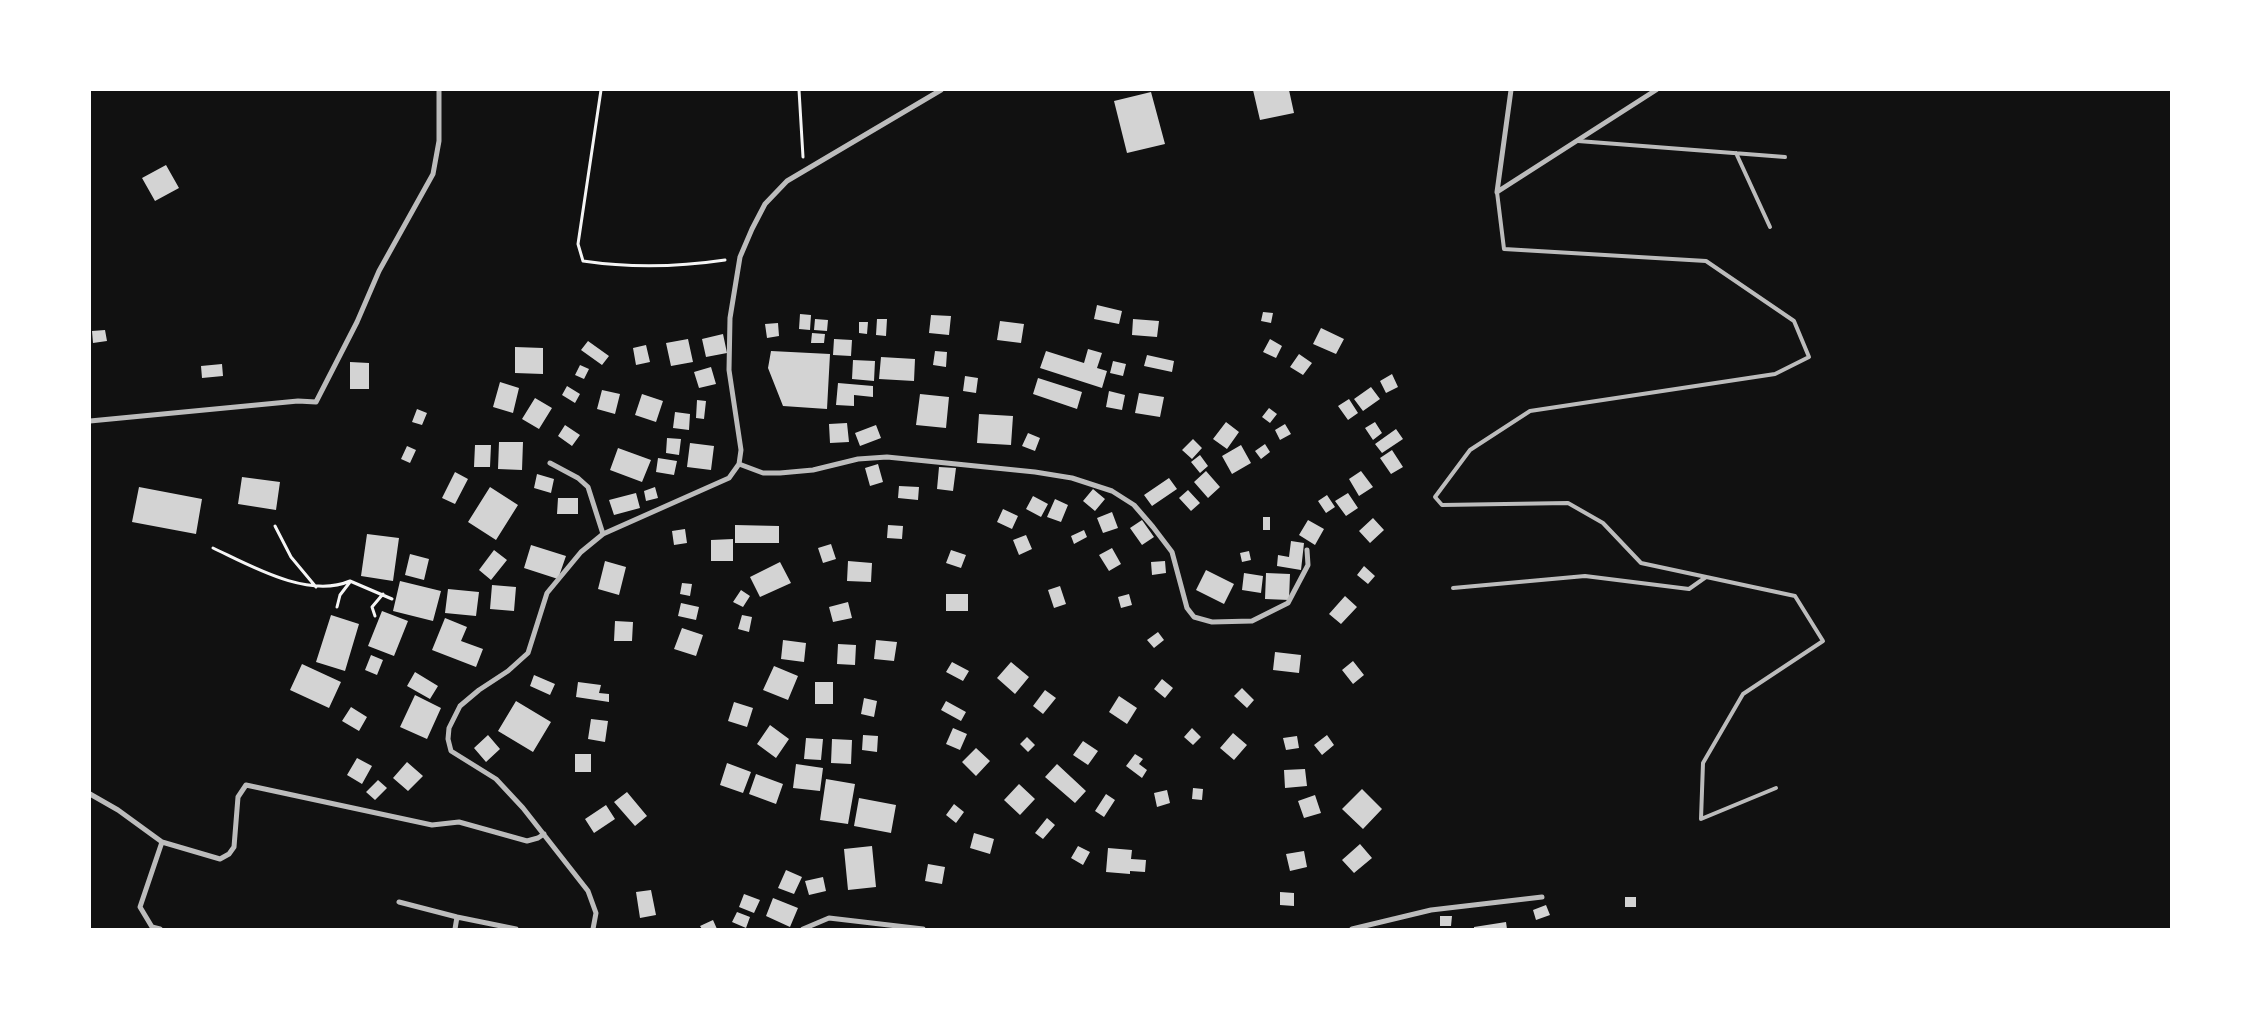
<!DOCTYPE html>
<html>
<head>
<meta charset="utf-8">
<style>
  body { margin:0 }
  #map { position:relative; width:2261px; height:1019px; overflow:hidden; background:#111; font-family:"Titillium Web",sans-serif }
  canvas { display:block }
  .frame { position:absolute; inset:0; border:91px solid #fff; pointer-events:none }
</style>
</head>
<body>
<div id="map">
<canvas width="2261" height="1019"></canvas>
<div class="frame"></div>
</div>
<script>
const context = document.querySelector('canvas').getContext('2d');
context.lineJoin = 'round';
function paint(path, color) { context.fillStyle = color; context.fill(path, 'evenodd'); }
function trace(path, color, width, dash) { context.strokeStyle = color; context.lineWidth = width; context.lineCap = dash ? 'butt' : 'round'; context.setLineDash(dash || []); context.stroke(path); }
const building = new Path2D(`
  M1253 90H1289L1294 113 1260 120Z
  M1151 92 1165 144 1127 153 1114 101Z
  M166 165 179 188 155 201 142 178Z
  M1097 305 1122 311 1119 324 1094 319Z
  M1263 312 1273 313 1271 323 1261 321Z
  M800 314 811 315 810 330 799 329Z
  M931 315 951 316 949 335 929 333Z
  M815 319 828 320 827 331 814 330Z
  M877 319H887L886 336 876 335Z
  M1133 319 1159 321 1157 337 1132 335Z
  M1000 321 1024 324 1021 343 997 340Z
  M859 322H868L867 334 859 333Z
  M778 323 779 336 767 338 765 324Z
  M1321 328 1344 339 1336 354 1313 344Z
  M105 330 107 341 93 343 92 331Z
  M812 333 825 334 824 343H811Z
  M723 334 727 353 706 357 702 339Z
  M688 339 693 362 671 366 666 343Z
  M834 339 852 340 851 356 833 355Z
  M1270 339 1282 346 1276 358 1263 352Z
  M588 341 609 356 602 365 581 350Z
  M646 345 650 362 636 365 633 348Z
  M515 347 543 348V374L515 373Z
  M1088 349 1102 353 1097 368 1107 371 1102 388 1040 368 1046 351 1084 363Z
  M771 351 830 354 827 409 783 406 768 368Z
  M935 351 947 352 946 367 933 365Z
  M1299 354 1312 363 1303 375 1290 367Z
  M1147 355 1174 361 1172 372 1144 366Z
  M881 357 915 359 914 381 879 379Z
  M853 360 875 361 874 381 852 379Z
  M1113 361 1126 364 1123 376 1110 373Z
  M350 362 369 363V389H350Z
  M222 364 223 376 202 378 201 366Z
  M580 365 589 369 584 379 575 375Z
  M711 367 716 384 699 388 694 372Z
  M1392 374 1398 387 1386 393 1380 381Z
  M965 376 978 378 976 393 963 391Z
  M1038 378 1082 392 1077 409 1033 394Z
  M500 382 519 388 513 413 493 407Z
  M838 383 873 386V397L854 395V406L836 405Z
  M567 386 580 394 575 403 562 395Z
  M1371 387 1380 399 1363 411 1354 399Z
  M602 390 620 394 615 414 597 409Z
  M1109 391 1125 395 1122 410 1106 407Z
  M1139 393 1164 397 1160 417 1135 413Z
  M642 394 663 401 656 422 635 415Z
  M920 394 949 397 946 428 916 425Z
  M535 398 552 408 539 429 522 419Z
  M1349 399 1358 413 1348 420 1338 406Z
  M697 400 706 401 704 419 696 418Z
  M1269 408 1277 414 1270 423 1262 417Z
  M417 409 427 413 422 425 412 422Z
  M675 412 690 414 689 430 673 428Z
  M979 414 1013 416 1011 445 977 443Z
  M1226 422 1239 432 1227 449 1213 439Z
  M1375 422 1382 433 1373 440 1365 428Z
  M847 423 849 442 830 443 829 424Z
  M1285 424 1291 434 1280 440 1275 430Z
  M565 425 580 435 572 446 558 436Z
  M876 425 881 438 860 446 855 433Z
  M1396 429 1403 439 1382 453 1375 444Z
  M1028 433 1040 438 1035 451 1022 446Z
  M667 438 681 439 679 455 666 453Z
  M1193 439 1202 448 1192 459 1182 450Z
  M499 442H523L522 470 498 469Z
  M690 443 714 446 711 470 687 467Z
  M1265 444 1270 452 1261 459 1255 451Z
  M475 445H491L490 467H474Z
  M1241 445 1251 463 1232 474 1222 456Z
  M407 446 416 450 410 463 401 459Z
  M618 448 651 460 642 482 610 470Z
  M1392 450 1403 467 1391 474 1380 458Z
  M1200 455 1208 466 1200 473 1191 462Z
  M658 458 677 461 674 475 656 472Z
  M878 464 883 482 870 486 865 468Z
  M939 467 956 468 953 491 937 489Z
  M1206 471 1220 487 1208 498 1194 482Z
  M1361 471 1373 487 1359 496 1349 479Z
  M455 472 468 479 455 504 442 498Z
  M537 474 554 479 551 493 534 488Z
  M242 477 280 482 276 510 238 504Z
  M1169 478 1177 489 1152 506 1144 495Z
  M899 486 919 487 918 500 898 498Z
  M139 487 202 499 196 534 132 522Z
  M490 487 518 505 496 540 468 522Z
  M655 487 658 498 646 501 644 491Z
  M1093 489 1105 499 1095 511 1083 501Z
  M1188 490 1200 503 1191 511 1179 498Z
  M636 493 640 508 614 515 609 500Z
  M1348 493 1358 508 1346 516 1335 501Z
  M1327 495 1335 507 1326 513 1318 501Z
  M1033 496 1048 504 1041 517 1026 509Z
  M558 498H578V514H557Z
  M1055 499 1068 505 1061 522 1047 517Z
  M1003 509 1018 516 1012 529 997 522Z
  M1112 512 1118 528 1103 533 1097 518Z
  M1263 517H1270V530H1263Z
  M1373 518 1384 530 1370 543 1359 531Z
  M1142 520 1154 537 1142 545 1130 528Z
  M1308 520 1324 529 1315 545 1299 535Z
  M735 525 779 526V543H735Z
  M888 525 903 526 902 539 887 538Z
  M685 529 687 543 674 545 672 531Z
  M1084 530 1087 537 1074 544 1071 536Z
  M367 534 399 538 393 581 361 576Z
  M1026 535 1032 549 1019 555 1013 540Z
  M733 539V561H711V540Z
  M1291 541 1304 543 1301 570 1277 566 1278 555 1289 557Z
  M831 544 836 559 823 563 818 548Z
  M531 545 566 556 558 579 524 568Z
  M1112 548 1121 564 1109 571 1099 555Z
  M494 550 507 560 491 580 479 570Z
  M951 550 966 555 961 568 946 563Z
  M1249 551 1251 560 1242 562 1240 553Z
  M410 554 429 559 424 580 405 575Z
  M605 561 626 567 619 595 598 589Z
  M848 561 872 563 871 582 847 581Z
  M1165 561 1166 573 1152 575 1151 562Z
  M780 562 791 583 760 597 750 577Z
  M1364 566 1375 576 1368 584 1357 575Z
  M1206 570 1234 584 1224 604 1196 590Z
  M1244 573 1263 576 1261 593 1242 590Z
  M1266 573 1290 574 1289 600 1265 599Z
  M400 581 441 591 433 621 393 611Z
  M682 583 692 584 690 596 680 594Z
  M492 585 516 587 514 611 490 609Z
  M1060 586 1066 604 1054 608 1048 590Z
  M448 589 479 592 476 616 445 613Z
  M741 590 750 596 743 607 733 602Z
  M946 594H968V611H946Z
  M1129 594 1132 605 1121 608 1118 597Z
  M1345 596 1357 607 1341 624 1329 614Z
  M848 602 852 618 833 622 829 607Z
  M681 603 699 607 696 620 678 616Z
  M382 611 408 621 394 656 368 646Z
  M331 615 359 624 345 671 316 662Z
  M742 615 752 617 749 632 738 629Z
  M445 618 467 627 461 641 483 649 476 667 432 650Z
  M615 621 633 622 632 641H614Z
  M682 628 703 635 696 656 674 649Z
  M1158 632 1164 640 1154 648 1147 640Z
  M783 640 806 643 804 662 781 659Z
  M876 640 897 642 894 661 874 659Z
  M838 644 856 645 855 665 837 664Z
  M1275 652 1301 655 1299 673 1273 670Z
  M371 655 383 660 377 675 365 670Z
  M1353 661 1364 675 1353 684 1342 670Z
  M952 662 969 671 963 681 946 672Z
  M1011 662 1029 677 1015 694 997 678Z
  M302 664 341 682 329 708 290 690Z
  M774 666 798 676 788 700 763 690Z
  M415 672 438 686 430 699 407 686Z
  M534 675 555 684 550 695 530 686Z
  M1162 679 1173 688 1165 698 1154 689Z
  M578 682 601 685 599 693 609 694V702L576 697Z
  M815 682H833V704H815Z
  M1242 688 1254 700 1247 708 1234 696Z
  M1045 690 1056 698 1043 714 1033 706Z
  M415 695 441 708 427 739 400 727Z
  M1119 696 1137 708 1127 724 1109 712Z
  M864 698 877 701 874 717 861 714Z
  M516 701 551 722 533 752 498 731Z
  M946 701 966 712 961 721 941 710Z
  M734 702 753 708 747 727 728 721Z
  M351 707 367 717 359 731 342 721Z
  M591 719 608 721 605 742 588 739Z
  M770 725 789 739 776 758 757 744Z
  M953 728 967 734 960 750 946 744Z
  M1192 728 1201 737 1193 745 1184 737Z
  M1233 733 1247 745 1234 760 1220 748Z
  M488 735 500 749 486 762 474 748Z
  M863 735 878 736 877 752 862 750Z
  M1327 735 1334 745 1322 755 1314 745Z
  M1297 736 1299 748 1286 750 1283 738Z
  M1027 737 1035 745 1028 752 1020 744Z
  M806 738 823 739 821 760 804 759Z
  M832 739 852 740 851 764 831 763Z
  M1083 741 1098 751 1088 765 1073 755Z
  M976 748 990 761 976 776 962 762Z
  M575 754H591V772H575Z
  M1135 754 1143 759 1139 764 1147 770 1142 778 1126 766Z
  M357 758 372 766 362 784 347 775Z
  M407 762 423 776 408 791 393 778Z
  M727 763 751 772 743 793 720 785Z
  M796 764 823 768 820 791 793 788Z
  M1057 764 1086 791 1075 803 1045 777Z
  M1305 769 1307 786 1285 788 1284 770Z
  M756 774 783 784 776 804 749 794Z
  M826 779 855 784 848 824 820 820Z
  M378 780 387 788 375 800 366 792Z
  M1019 784 1035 799 1020 815 1004 800Z
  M1193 788 1203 789 1202 800 1192 799Z
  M1362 789 1382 809 1363 829 1342 809Z
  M1167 790 1170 803 1157 807 1154 793Z
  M627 792 647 816 635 826 614 802Z
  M1106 794 1115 800 1104 817 1095 811Z
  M1315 795 1321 813 1304 818 1298 801Z
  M859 798 896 805 891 833 854 826Z
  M954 804 964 812 956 823 946 815Z
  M606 805 615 819 594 833 585 819Z
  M1047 818 1055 825 1043 839 1035 833Z
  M974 833 994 839 990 854 970 848Z
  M1360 844 1372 858 1354 873 1342 860Z
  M872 846 876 887 848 890 844 849Z
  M1078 846 1090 852 1083 865 1071 858Z
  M1108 848 1132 850 1131 859 1146 860 1145 872 1130 871V874L1106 872Z
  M1304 851 1307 867 1290 871 1286 854Z
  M928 864 945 867 942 884 925 881Z
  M786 870 802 877 794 894 778 888Z
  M823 877 826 891 809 895 805 881Z
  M651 890 656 915 640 918 636 892Z
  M1280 892 1294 893V906L1280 905Z
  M744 894 760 900 754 913 739 907Z
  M1625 897H1636V907H1625Z
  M773 898 798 908 790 927 766 916Z
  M1546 905 1550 915 1536 920 1533 910Z
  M737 912 750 917 746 928 732 922Z
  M1440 916H1452L1451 926H1440Z
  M713 920 717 929H702L700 926Z
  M1506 922 1507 929H1474V927Z`);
const path = new Path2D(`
  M601 90 578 244 583 261C630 268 678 267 725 260
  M799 90 803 157
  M275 526 291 557 316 587
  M213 548C251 566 308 599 350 581L392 599
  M337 607 340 595 350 582
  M375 616 372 607 383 594`);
const service = new Path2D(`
  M1578 141 1785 157
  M1736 153 1770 227
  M1497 192 1504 249 1706 261 1794 321 1809 357 1775 374 1530 411 1470 450 1435 497 1442 505 1568 503 1603 523 1641 563 1795 596 1823 641 1743 694 1703 763 1701 819 1776 788
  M1453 588 1585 576 1689 589 1706 577`);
const minor = new Path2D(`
  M1511 90 1497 192 1656 90
  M90 421 298 401 316 402 357 322 379 271 433 174 439 141V90
  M550 463 578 478 588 487 603 534
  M739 464 763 473H780L813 470 858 459 887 457 1035 472 1072 478 1112 491 1134 505 1153 527 1172 552 1187 608 1194 617 1212 622 1252 621 1288 603 1308 565 1307 550
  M90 794 118 810 162 842 220 859 229 854 234 847 238 797 246 785 432 825 459 822 527 841 538 838 544 834
  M399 902 457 917 516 929
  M160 929 152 927 140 907 162 842
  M455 929 457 917
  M593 929 596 913 588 891 523 808 496 779 451 751 448 739 449 728 460 706 479 690 508 671 528 653 547 593 581 552 603 534 729 478 739 464 741 450 729 370 730 318 740 257 752 229 765 204 787 181 941 90
  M803 929 829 918 923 929
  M1352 929 1431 910 1542 897`);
paint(building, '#d3d3d3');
trace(path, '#f5f5f5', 3);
trace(service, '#bcbcbc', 4);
trace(minor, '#bcbcbc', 5);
</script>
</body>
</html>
